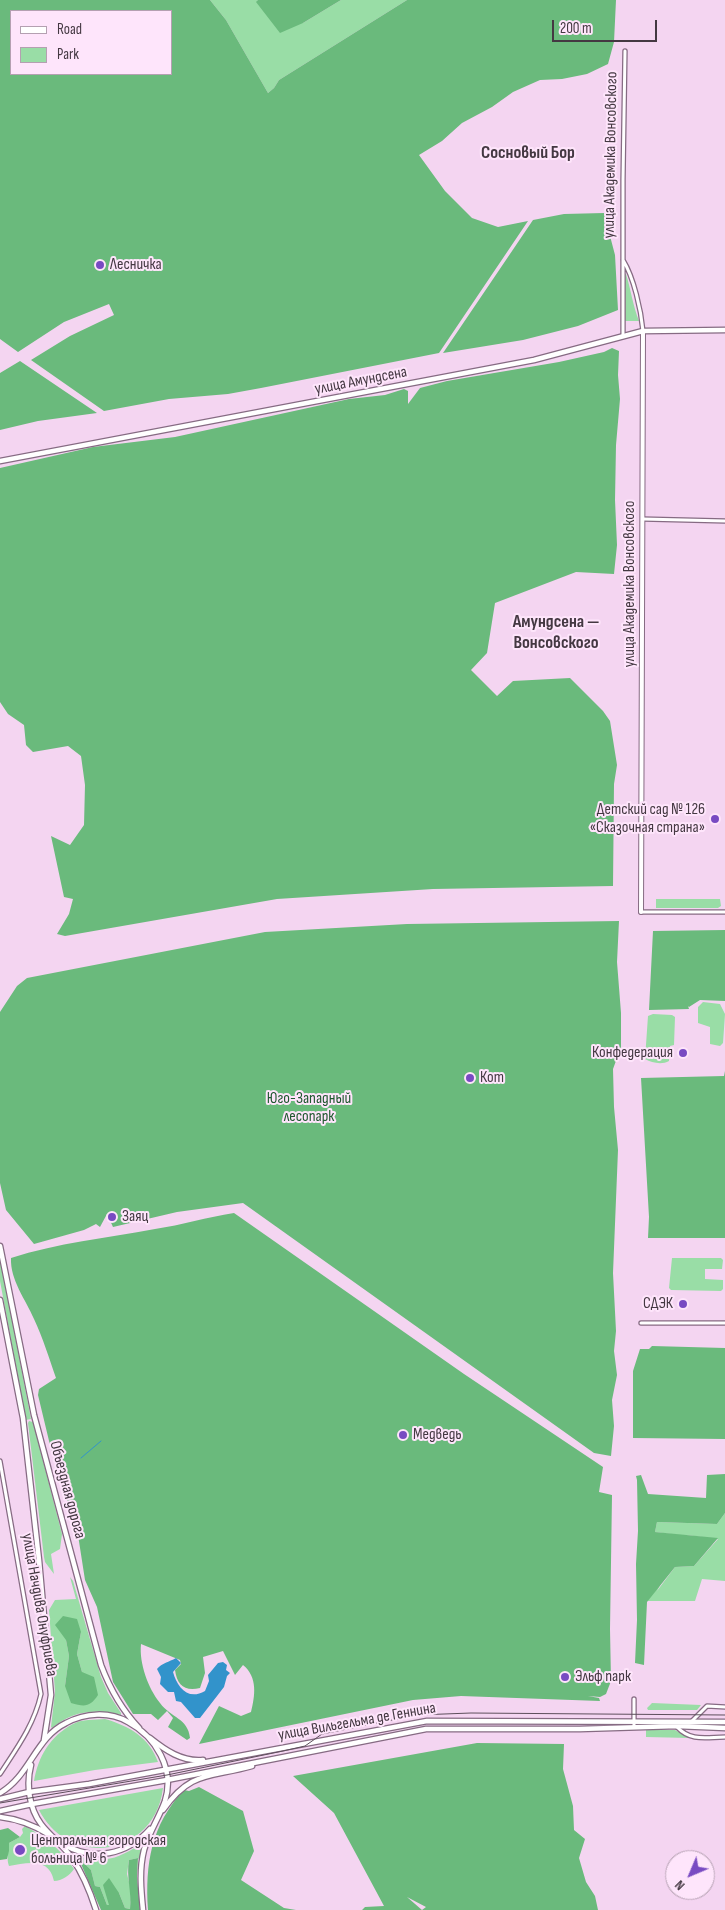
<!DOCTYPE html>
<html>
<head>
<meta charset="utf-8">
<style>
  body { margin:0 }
  #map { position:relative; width:725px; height:1910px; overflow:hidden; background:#f4d5f1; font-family:"Sofia Sans Condensed",sans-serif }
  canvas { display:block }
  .legend { position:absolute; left:10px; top:10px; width:162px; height:65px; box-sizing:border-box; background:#fee5fb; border:1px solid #b4a0b1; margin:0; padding:6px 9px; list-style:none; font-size:15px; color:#443842 }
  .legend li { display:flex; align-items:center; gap:10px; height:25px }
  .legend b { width:25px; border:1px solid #b4a0b1 }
  .north { position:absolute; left:665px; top:1850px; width:50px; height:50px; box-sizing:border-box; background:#fee5fb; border:1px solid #b4a0b1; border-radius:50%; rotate:225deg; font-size:14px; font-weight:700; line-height:20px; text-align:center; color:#443842 }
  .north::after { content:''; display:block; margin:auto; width:18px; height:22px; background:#784ac2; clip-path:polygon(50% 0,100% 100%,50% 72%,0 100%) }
  .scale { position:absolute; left:552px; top:20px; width:105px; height:22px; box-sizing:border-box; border:2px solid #443842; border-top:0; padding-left:6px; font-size:15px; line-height:18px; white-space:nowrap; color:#443842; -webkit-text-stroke:4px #fee5fb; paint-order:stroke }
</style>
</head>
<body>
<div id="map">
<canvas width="725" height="1910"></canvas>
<ul class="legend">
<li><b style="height:6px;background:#fff"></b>Road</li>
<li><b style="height:14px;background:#99dda6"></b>Park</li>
</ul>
<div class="north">N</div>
<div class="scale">200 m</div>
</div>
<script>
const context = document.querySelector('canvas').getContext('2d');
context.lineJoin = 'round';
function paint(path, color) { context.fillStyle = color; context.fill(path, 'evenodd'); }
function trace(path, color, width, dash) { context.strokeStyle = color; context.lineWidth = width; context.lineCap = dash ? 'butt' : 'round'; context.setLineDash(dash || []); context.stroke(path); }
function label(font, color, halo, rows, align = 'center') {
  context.font = font + ' "Sofia Sans Condensed",sans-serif'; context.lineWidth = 4; context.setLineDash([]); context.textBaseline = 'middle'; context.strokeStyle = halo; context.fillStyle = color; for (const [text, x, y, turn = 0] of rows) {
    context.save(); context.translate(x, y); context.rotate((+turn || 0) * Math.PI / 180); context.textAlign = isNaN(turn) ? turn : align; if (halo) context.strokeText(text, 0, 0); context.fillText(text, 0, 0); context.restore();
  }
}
const green = new Path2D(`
  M210 0H258L257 2 303 23 341 0H407L279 80 274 88 268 93 226 20Z
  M625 274H626C631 290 633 306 639 321H625Z
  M656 899H720L721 906 718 908H656Z
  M703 1002 720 1004 725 1014 723 1043 720 1046 710 1044V1027L698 1023V1007Z
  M653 1014 672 1015 675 1017 674 1045 670 1046 669 1061C662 1065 652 1063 645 1059L648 1016Z
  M0 1258 31 1419 26 1420 0 1281Z
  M672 1258H721L723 1260 722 1269H705V1279L723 1280V1289L721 1291 671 1290 669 1288Z
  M29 1421 33 1422 62 1534 60 1549 51 1554 54 1574 45 1562 44 1557 28 1423Z
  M725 1513V1581L702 1579 695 1601H647L679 1535 655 1532 657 1522 717 1524ZM686 1535 718 1539 694 1566 675 1567 657 1591Z
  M70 1577 73 1581 101 1677 108 1693 121 1713V1715C94 1709 74 1710 52 1728L51 1727 55 1692 49 1610 55 1600 76 1599ZM81 1632 77 1654 82 1672 65 1686 69 1656 66 1640Z
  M652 1703 701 1705 697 1710H648L647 1708Z
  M105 1719C129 1726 149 1737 158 1762L95 1770 34 1781C38 1757 50 1736 73 1724 81 1719 95 1720 105 1719Z
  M646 1730H675L690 1738 646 1737Z
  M163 1788C155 1856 70 1870 39 1810Z
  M25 1826C45 1837 61 1849 74 1869 70 1875 62 1881 54 1881 49 1857 27 1863 9 1866 6 1858 9 1852 9 1843L20 1837 23 1833 22 1829Z
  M141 1844 143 1845 140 1861 138 1858 129 1860 127 1874 131 1890 130 1909 125 1908 119 1893 110 1906 107 1905 100 1887 95 1886 91 1870 83 1862 81 1864 76 1858V1856C106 1863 115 1860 141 1844Z`);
const forest = new Path2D(`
  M0 0H210L226 20 268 93 274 88 279 80 407 0H616L614 42 608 64 587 74 562 79 540 80 513 92 492 107 462 123 442 141 419 155 445 191 472 218 498 227 528 221 439 353 261 388 228 394 169 399 104 411 31 360 70 336 114 315 109 304 64 322 18 352 0 339ZM11 11H171V74H11Z
  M258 0H341L303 23 280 33 256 2Z
  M604 213 615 255 618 310 578 326 523 340 443 353 533 220 564 214Z
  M612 348 619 351 618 375 620 399 616 445 615 500 617 545 614 574 576 572 495 603 487 653 471 670 497 696 513 681 570 678 603 711 610 721 617 765 614 784 613 886 433 889 277 899 65 936 57 934 69 914 73 899 64 897 51 836 70 845 84 825 85 785 81 756 68 746 33 752 26 745 24 725 8 714 0 702V468L93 447 175 437 349 399 385 395 404 389 408 391V404L420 388 447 381 559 362 604 352Z
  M20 361 97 413 38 421 0 430V373Z
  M619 921 617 962 621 1013V1047L613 1069 614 1107 618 1150 613 1273 616 1331 614 1351 617 1375 612 1400 614 1426 611 1456 594 1453 243 1203 177 1212 113 1227 107 1214 100 1227 96 1224 84 1230 34 1244 6 1210 0 1183V1012L17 986 27 978 265 932 407 924Z
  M725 930V1001L700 1000 689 1007 688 1006 689 1009 649 1010 653 931Z
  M725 1071V1238H648L649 1217 641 1078 724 1076Z
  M234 1213 464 1374 603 1467 599 1492 612 1495 610 1629 611 1681 606 1694 600 1697 588 1696 599 1698 600 1701 461 1696 413 1700 199 1744 219 1706 241 1716 251 1712C255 1696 258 1677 243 1665L235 1675 223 1651 203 1657 205 1673 200 1688C185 1692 177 1685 175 1670L181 1664 180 1660 141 1644C139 1663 148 1688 160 1703 171 1718 188 1718 190 1738L187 1740 168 1727 173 1718 167 1711 158 1720 151 1714H133L113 1682 97 1607 85 1580 78 1535 50 1445 38 1395 39 1389 56 1378C49 1358 43 1338 34 1319 26 1300 10 1280 11 1258 57 1243 107 1238 155 1229 182 1225 207 1217 234 1213Z
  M652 1346 725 1348V1439L633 1438V1371L640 1349H649Z
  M725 1474V1513L717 1524 657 1522 655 1532 718 1538 694 1566 675 1567 647 1602 644 1665 635 1663 637 1620 636 1564 638 1531 637 1480 636 1476 641 1475 648 1494 706 1498 707 1475Z
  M63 1616 77 1619 81 1632 77 1654 82 1672 94 1677 98 1695C90 1707 85 1707 71 1703L65 1686 69 1656 66 1640 55 1625Z
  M477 1743 564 1744 563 1769 573 1806 574 1830 585 1839 579 1858 586 1882 595 1896 598 1910H422L426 1907 407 1897 422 1910H362L365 1907 384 1906 334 1813 293 1776Z
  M199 1787 243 1811 254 1851 241 1880 284 1908 296 1910H148C145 1864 151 1825 184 1790L189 1791Z
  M8 1828 20 1837 9 1843V1851L7 1859 0 1860V1830Z
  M138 1858 137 1877 140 1910H101L81 1864 83 1862 91 1870 95 1886 100 1887 107 1905H109L103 1885 109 1878 119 1893 125 1908 130 1909C132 1892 126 1877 129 1860Z`);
const water = new Path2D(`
  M176 1658 181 1663 173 1672C177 1687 188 1701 205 1691L209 1681 208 1675 218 1663 223 1662 227 1665 226 1670 230 1673 227 1676 224 1687 200 1718H195L181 1702 176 1701 174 1692H168L160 1684 161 1677 157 1669C162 1663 169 1662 176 1658Z`);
const stream = new Path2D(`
  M81 1458 101 1441`);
const minor = new Path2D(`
  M623 260C634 278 641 310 643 331
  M623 336V180L625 51
  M643 519 725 521
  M641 912H725
  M641 1323H725
  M0 1461 41 1694C34 1725 17 1748 0 1774
  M692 1721 707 1706 725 1707
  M634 1727V1699
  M677 1727C691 1742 707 1737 725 1737`);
const tertiary = new Path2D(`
  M641 912 643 331`);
const secondary = new Path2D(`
  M0 461 534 360 643 331 725 330
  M150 1738C165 1750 182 1762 203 1760
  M29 1792 89 1784 427 1721 725 1722
  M32 1804 167 1780 426 1729H580L677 1726 725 1728
  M163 1810C191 1770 210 1778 252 1766`);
const primary = new Path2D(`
  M0 1246 34 1415 101 1665C110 1689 121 1709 139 1728
  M0 1300 23 1418 39 1560 51 1695 44 1740
  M31 1765C26 1784 29 1808 41 1824 50 1836 63 1845 72 1858 83 1874 90 1891 96 1910
  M0 1793C30 1776 35 1738 66 1723 85 1713 109 1711 128 1722 156 1737 175 1769 165 1801 159 1818 149 1832 144 1850 139 1870 141 1890 143 1910
  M0 1799 29 1792
  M0 1811 32 1804
  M0 1817C18 1819 33 1825 48 1834
  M63 1844C93 1862 127 1855 150 1829`);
const tram = new Path2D(`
  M0 1803 167 1775 283 1751 305 1746 322 1734 417 1715 471 1713 725 1715`);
const markers = [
  [100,265,5,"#784ac2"],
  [715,819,5,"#784ac2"],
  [683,1053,5,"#784ac2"],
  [470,1078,5,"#784ac2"],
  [112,1217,5,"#784ac2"],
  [683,1304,5,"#784ac2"],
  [403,1435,5,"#784ac2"],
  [565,1677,5,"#784ac2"],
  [20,1850,6,"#784ac2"]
];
const streetNames = [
  ["улица Академика Вонсовского",611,155,-89],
  ["улица Амундсена",361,381,-11],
  ["улица Академика Вонсовского",630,584,-90],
  ["Объездная дорога",67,1490,75],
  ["улица Начдива Онуфриева",39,1605,80],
  ["улица Вильгельма де Геннина",357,1722,-10]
];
const poiNames = [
  ["Лесничка",110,265],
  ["Детский сад № 126",705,810,"right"],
  ["«Сказочная страна»",705,828,"right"],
  ["Конфедерация",673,1053,"right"],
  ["Кот",480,1078],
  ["Заяц",122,1217],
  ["СДЭК",673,1304,"right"],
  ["Медведь",413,1435],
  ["Эльф парк",575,1677],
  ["Центральная городская",31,1841],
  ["больница № 6",31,1859]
];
const parkNames = [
  ["Юго-Западный",309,1099],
  ["лесопарк",309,1117]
];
const neighbourhoodNames = [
  ["Сосновый Бор",528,153],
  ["Амундсена —",556,622],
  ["Вонсовского",556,643]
];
paint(green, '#99dda6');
paint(forest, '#6aba7c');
paint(water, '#3293cb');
trace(stream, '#3293cb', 1);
trace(minor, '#866b83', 5.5);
trace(tertiary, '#866b83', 6);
trace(secondary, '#866b83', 7);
trace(primary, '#866b83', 7);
trace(minor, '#fff', 3);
trace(tertiary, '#fff', 4);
trace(secondary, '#fff', 4.5);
trace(primary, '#fff', 4.5);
trace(tram, '#5d4f5b', 1);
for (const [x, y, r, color] of markers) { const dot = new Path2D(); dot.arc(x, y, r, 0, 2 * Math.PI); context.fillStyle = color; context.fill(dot); trace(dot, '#fee5fb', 2); }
label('16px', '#443842', '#fee5fb', streetNames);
label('16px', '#443842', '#fee5fb', poiNames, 'left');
label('16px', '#1f582f', '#fee5fb', parkNames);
label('bold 18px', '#443842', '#fee5fb', neighbourhoodNames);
</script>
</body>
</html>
